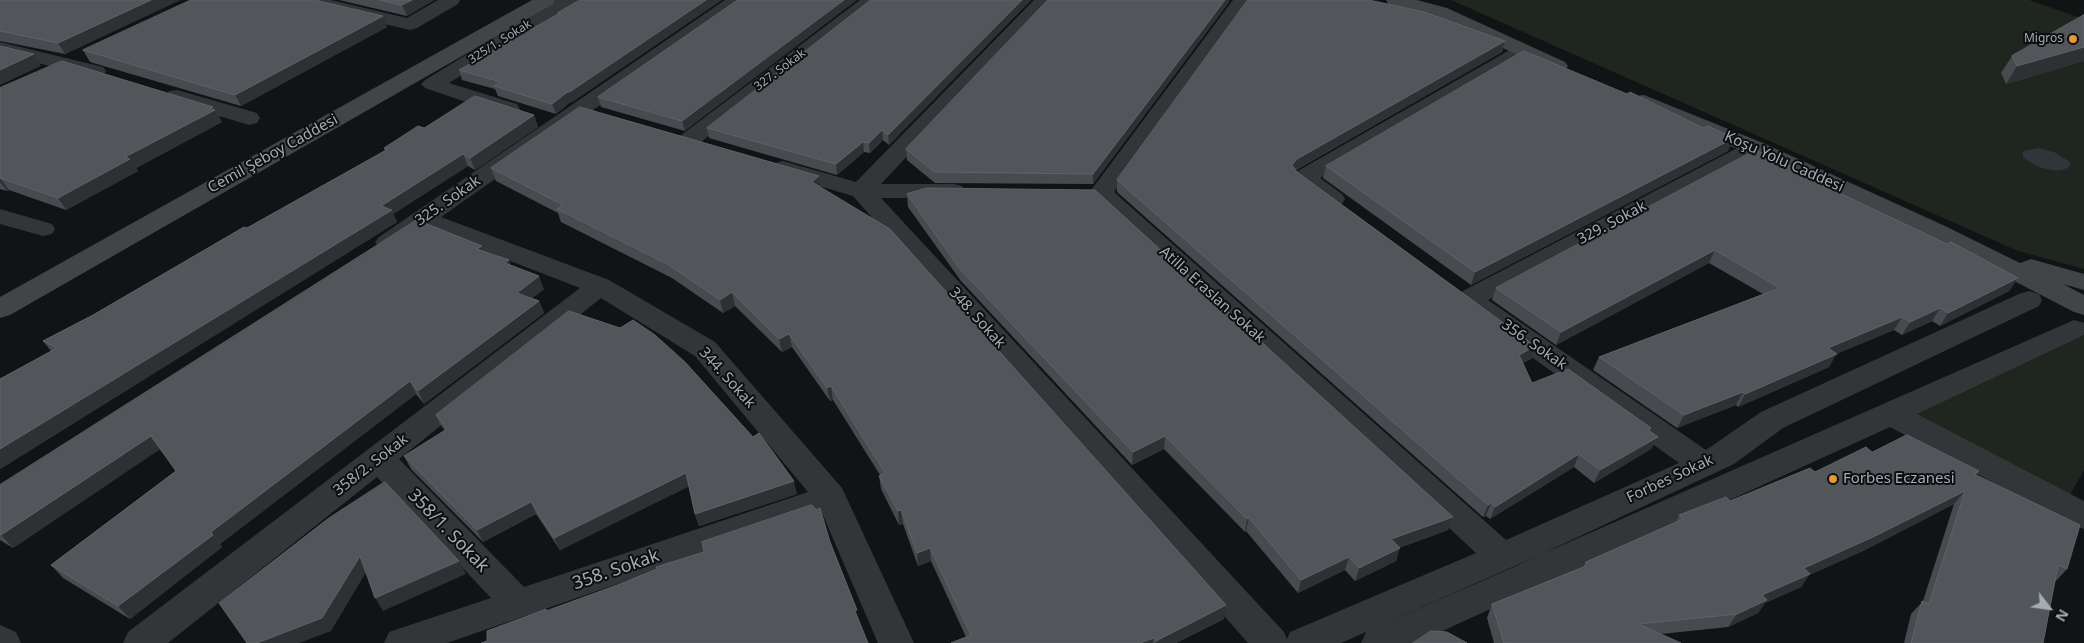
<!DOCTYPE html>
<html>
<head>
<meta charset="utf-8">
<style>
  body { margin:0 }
  #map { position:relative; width:2084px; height:643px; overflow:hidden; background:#121314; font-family:"Noto Sans",sans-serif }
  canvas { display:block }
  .north { position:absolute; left:2024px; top:583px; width:50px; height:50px; -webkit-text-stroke:4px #0d0e0f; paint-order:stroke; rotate:120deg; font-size:14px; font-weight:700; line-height:20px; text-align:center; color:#a5abb3 }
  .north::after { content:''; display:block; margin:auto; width:18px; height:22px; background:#a5abb3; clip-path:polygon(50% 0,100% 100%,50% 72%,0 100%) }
</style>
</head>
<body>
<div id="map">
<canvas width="2084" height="643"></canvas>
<div class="north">N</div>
</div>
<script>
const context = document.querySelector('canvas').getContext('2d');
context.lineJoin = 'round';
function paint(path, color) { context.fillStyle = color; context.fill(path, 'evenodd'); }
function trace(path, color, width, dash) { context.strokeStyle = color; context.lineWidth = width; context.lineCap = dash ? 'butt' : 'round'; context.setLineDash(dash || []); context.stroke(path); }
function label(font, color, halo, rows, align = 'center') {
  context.font = font + ' "Noto Sans",sans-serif'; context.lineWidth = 4; context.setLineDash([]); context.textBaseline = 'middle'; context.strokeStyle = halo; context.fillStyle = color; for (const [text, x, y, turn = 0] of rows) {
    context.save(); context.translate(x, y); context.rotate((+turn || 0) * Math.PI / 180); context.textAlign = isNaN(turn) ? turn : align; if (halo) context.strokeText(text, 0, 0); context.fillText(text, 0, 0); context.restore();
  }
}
const green = new Path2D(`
  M1451 0H2029L2084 19V269L2018 251Z
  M2074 329 2084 336V470L2064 505 1891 414Z`);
const water = new Path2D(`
  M2038 148 2054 152 2070 162V166C2058 177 2033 166 2023 157V151Z`);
const street = new Path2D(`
  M297 0H331L407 18 438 0H460L458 4 417 28 410 30 299 4Z
  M556 0H578L576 4 449 83 517 104 520 109 517 114 509 116 501 114 425 88 421 84 425 80Z
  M725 0H746L744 4 441 217 609 280 715 342 842 488 914 643H878L822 513 447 643H384L389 632 491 598 377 477 168 643H123L128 632 580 288 425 228C411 238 397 252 379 247L375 242 379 237ZM601 298 695 356 808 492 524 587 399 459Z
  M860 0H881L696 146 688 148 680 146 677 141 680 136Z
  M1034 0H1054L881 184H954L962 186 966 191 962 196 954 198H881L1284 632 1287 639 1290 632 1476 553 1089 193 1233 0H1252L1114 192 1506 540 1679 463 1469 312 1466 307 1459 305 1456 299 1459 293 1747 143 1755 141 1763 143 1766 148 1763 153 1488 300 1706 450 1761 412 2019 294 2029 291 2039 294 2042 300 2039 306 1783 428 1734 464 1514 567 1367 631 2074 320 2084 323V335L1917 414 2084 501V529L2072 525 1890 427 1416 643H1361L1366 632 1341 643H1248L853 196 775 173 771 168 775 163 783 161 856 182Z
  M0 42 103 67 106 71 103 75 96 77 0 54Z
  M1522 45 1529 47 1532 51 1529 55 1320 178 1342 194 1345 199 1342 204C1336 206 1331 207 1325 204 1314 199 1299 186 1292 177L1296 172 1515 47Z
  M177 90 257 113 260 118 257 123 249 125 169 101 166 96 169 91Z
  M0 209 52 224 55 229 52 234 43 236 0 224Z
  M0 625 16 632 21 643H0Z`);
const secondary = new Path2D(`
  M532 0H555L553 4 10 315 0 318V297Z
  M1386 0H1417L1447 8 1565 62 1568 66 1565 70 1558 72 1551 70 1433 16 1388 4Z
  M1644 95 1763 143 1945 226 2020 263 2031 259 2084 274V290L2063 284 2084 295V315L2074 312 1927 236 1747 153 1636 106 1633 101 1636 96Z`);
const wall = new Path2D(`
  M0 0H180L65 54 0 41Z
  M339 0H434L407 16Z
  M580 0 574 101 569 103 556 114 498 96 495 89 462 80 459 70 559 14 558 13Z
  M738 0 685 131 601 107 598 97Z
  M1031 0 889 145 883 140 870 153 864 152 837 175 709 138 707 128Z
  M1229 2 1093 184 935 183 907 160 906 149Z
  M2084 15V61L2006 84 2001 73 2012 56Z
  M387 27 241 106 90 62 83 50Z
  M1505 41 1502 52 1296 170 1297 172 1535 346 1531 359 1522 363 1532 383 1651 428 1650 431 1658 437 1651 449 1594 483 1574 467 1490 519 1486 516 1483 517 1117 192V180Z
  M0 88 215 110 222 122 136 168 138 171 66 210 9 190 7 191 0 189Z
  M534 115 538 127 475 170 468 166 393 214 397 222 0 469V379L51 351 43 341 93 315 385 151 384 148 424 128Z
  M1728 151 1471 285 1323 178 1326 166Z
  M491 168 821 188 1224 619 1176 643H951L966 637 931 561 918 566 903 524 899 525 881 489 879 476 880 475 833 400 830 401 792 347 782 352 735 306 723 313 672 278 561 222 558 213 496 181Z
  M1799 174 2018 278 2009 291 1940 326 1932 321 1902 335 1894 330 1836 354 1829 367 1738 407 1736 405 1677 428 1593 370 1599 357 1763 294 1709 263 1556 345 1492 300 1496 288Z
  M907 194 1453 517 1448 530 1399 548 1396 561 1355 581 1345 570 1298 593 1246 531 1245 532 1164 449 1132 465 961 281 908 207Z
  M484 251 511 266 544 289 532 298 539 301 544 313 424 404 416 394 220 544 222 547 130 619 63 578 51 565 176 471 160 449 13 548 0 540V485Z
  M436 415 797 494 699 526 695 514 689 486 560 550 536 514 483 542 411 469 404 456 445 431 442 427Z
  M1872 452 1979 471 1976 475 2067 569 2055 582 2043 643H1904L1911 614 1923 601 1954 504 1863 551 1809 575 1801 587 1765 603 1758 613 1728 627 1661 634 1681 643H1494L1487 618 1492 604 1583 567 1586 562 1676 522 1679 515 1730 501Z`);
const shadedWall = new Path2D(`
  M151 0H180L65 54 58 43Z
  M412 0H434L407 16 402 5Z
  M706 0H722L574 101 569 103 556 114 552 104 566 93Z
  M844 0H857L685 131 682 121Z
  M1022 0H1031L889 145 888 135Z
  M1225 0H1229V2L1093 184V174Z
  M383 16 387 27 241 106 235 95Z
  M1505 41 1502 52 1295 170 1292 165 1297 159Z
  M2084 47V61L2006 84 2017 66Z
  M34 54 41 66 0 85V70Z
  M213 107 222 122 136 168 138 171 66 210 58 198 125 157Z
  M534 115 538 127 475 170 470 158Z
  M882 130 883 140 870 153 869 143Z
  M1734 138 1728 151 1471 285 1475 272Z
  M863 142 864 152 837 175 836 164Z
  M463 154 468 166 393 214 397 222 0 469V449Z
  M819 176 821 189 812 182Z
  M0 178 9 190 7 191 0 182Z
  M482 246 487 258 477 249Z
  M1715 250 1709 263 1556 345 1561 332Z
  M509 260 514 272 505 263Z
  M539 276 544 289 522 306 517 293Z
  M2018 278 2009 291 1940 326 1948 313Z
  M732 292 735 306 723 313 720 300Z
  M539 301 544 313 424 404 418 391Z
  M1940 308 1932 321 1902 335 1910 322Z
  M1902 317 1894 330 1836 354 1829 367 1738 407 1745 394 1828 348Z
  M789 334 792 347 782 352 779 339Z
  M1535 346 1531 359 1514 368 1519 355Z
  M410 381 416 394 220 544 211 532Z
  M831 386 833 400 830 401 827 388Z
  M1743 392 1736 405 1677 428 1684 415Z
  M151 436 160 449 13 548 1 535Z
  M1165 436 1164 449 1132 465 1133 452Z
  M1658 437 1651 449 1594 483 1600 470Z
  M1579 454 1574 467 1490 519 1495 507Z
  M686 473 690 486 560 550 554 538Z
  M794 481 797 494 699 526 695 514Z
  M1965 491 1954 504 1863 551 1809 575 1801 587 1765 603 1758 613 1728 627 1737 614 1762 595 1804 568Z
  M531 502 536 514 483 542 477 530Z
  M1491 503 1486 516 1483 517 1488 505Z
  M901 510 903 524 899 525 898 511Z
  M1453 517 1448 530 1387 552 1391 539Z
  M1249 518 1246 531 1245 532 1247 519Z
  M213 535 222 547 130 619 118 606Z
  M930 548 931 561 918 566 917 553Z
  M1400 548 1396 561 1355 581 1359 568Z
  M360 556 368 569 331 631 299 643H257Z
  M1349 557 1345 570 1298 593 1301 580Z
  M459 561 466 574 383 611 375 598Z
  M1226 605 1224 619 1176 643H1156V641Z
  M1154 638 1153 643H1140Z`);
const building = new Path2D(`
  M0 0H151L58 43 0 31Z
  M191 0H315L383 16 235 95 83 50Z
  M380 0H412L402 5Z
  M580 0H706L571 91 566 93 552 104 494 86 501 82 459 70 560 13H558Z
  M738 0H844L682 121 598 97Z
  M871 0H1022L888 135 882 130 869 143 863 142 836 164 707 128Z
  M1048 0H1225L1093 174 934 172 906 149Z
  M1248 0H1369L1424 12 1505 41 1297 159 1292 165 1297 172 1535 346 1519 355 1532 383 1568 369 1651 428 1648 430 1658 437 1600 470 1579 454 1495 507 1491 503 1488 505 1117 180Z
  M2084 15V47L2017 66 2012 56Z
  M0 46 34 54 0 70Z
  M1524 51 1627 94 1630 92 1703 128 1708 126 1734 138 1475 272 1326 166Z
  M62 61 213 107 210 108 215 110 125 157 130 159 58 198 0 178V88Z
  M475 96 534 115 470 158 463 154 381 206 392 210 0 449V379L57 348 43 341 93 315 244 227 247 228 388 149 384 148 418 126 424 128Z
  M580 107 819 176 812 182 890 229 1226 605 1156 641 1154 638 1140 643H951L971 635 930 548 917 553 901 510 898 511 879 476 885 473 831 386 827 388 789 334 779 339 732 292 720 300 669 265 557 209 563 205 491 168Z
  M1756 150 1800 171 1797 173 1947 244 1951 242 2018 278 1948 313 1940 308 1910 322 1902 317 1828 348 1837 354 1745 394 1743 392 1684 415 1599 357 1780 288 1715 250 1561 332 1496 288Z
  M927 188 1095 190 1453 517 1391 539 1400 548 1359 568 1349 557 1301 580 1249 518 1247 519 1165 436 1133 452 960 269 907 194Z
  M417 220 482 246 477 249 509 260 505 263 539 276 517 293 539 301 418 391 410 381 211 532 213 535 118 606 51 565 176 471 151 436 1 535 0 534V485Z
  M569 311 620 328 633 320 655 335 685 362 753 437 759 433 794 481 695 514 686 473 554 538 531 502 477 530 404 456 447 429 436 415Z
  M1907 435 1979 471 1974 474 2080 525 2067 569 2058 565 2043 643H1911L1922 601 1929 604 1965 491 1873 537 1804 568 1810 574 1762 595 1767 600 1737 614 1638 624 1681 643H1504L1492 604 1586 566V562L1683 519 1679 515 1726 497 1730 501 1810 468 1815 472 1866 447 1872 452Z
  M385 482 459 561 375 598 360 556 322 618 257 643H247L219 603 329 518Z
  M812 505 816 510 820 508 830 542 857 610 855 611 868 643H481L487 641V631L546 609V611L620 584 657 569 656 567 704 552 702 542Z
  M1431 631 1447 632 1467 643H1413Z`);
const markers = [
  [2073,39,5,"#e4983a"],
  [1833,479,5,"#e4983a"]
];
const farPoinames = [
  ["Migros",2063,39]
];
const farStreetnames = [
  ["325/1. Sokak",500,42,-32],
  ["327. Sokak",780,70,-37]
];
const streetNames = [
  ["Cemil Şeboy Caddesi",273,154,-29],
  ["Koşu Yolu Caddesi",1784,162,24],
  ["325. Sokak",448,201,-35],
  ["329. Sokak",1612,223,-28],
  ["Atilla Eraslan Sokak",1212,295,42],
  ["348. Sokak",977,318,48],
  ["356. Sokak",1534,345,35],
  ["344. Sokak",727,378,48],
  ["358/2. Sokak",371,465,-38],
  ["Forbes Sokak",1670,479,-25]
];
const poiNames = [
  ["Forbes Eczanesi",1843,479]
];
const nearStreetnames = [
  ["358/1. Sokak",448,531,46],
  ["358. Sokak",616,570,-19]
];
paint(green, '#1f261f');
paint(water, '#2d363b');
paint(street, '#343538');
paint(secondary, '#424448');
paint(wall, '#484a4f');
paint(shadedWall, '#2e3033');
paint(building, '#525559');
trace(building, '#5f6267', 1);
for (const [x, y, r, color] of markers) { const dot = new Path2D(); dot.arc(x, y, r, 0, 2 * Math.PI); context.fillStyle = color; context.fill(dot); trace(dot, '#0d0e0f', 2); }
label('12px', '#a5abb3', '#0d0e0f', farPoinames, 'right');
label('12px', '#a5abb3', '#0d0e0f', farStreetnames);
label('15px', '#a5abb3', '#0d0e0f', streetNames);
label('15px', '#a5abb3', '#0d0e0f', poiNames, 'left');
label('18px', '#a5abb3', '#0d0e0f', nearStreetnames);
</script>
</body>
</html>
